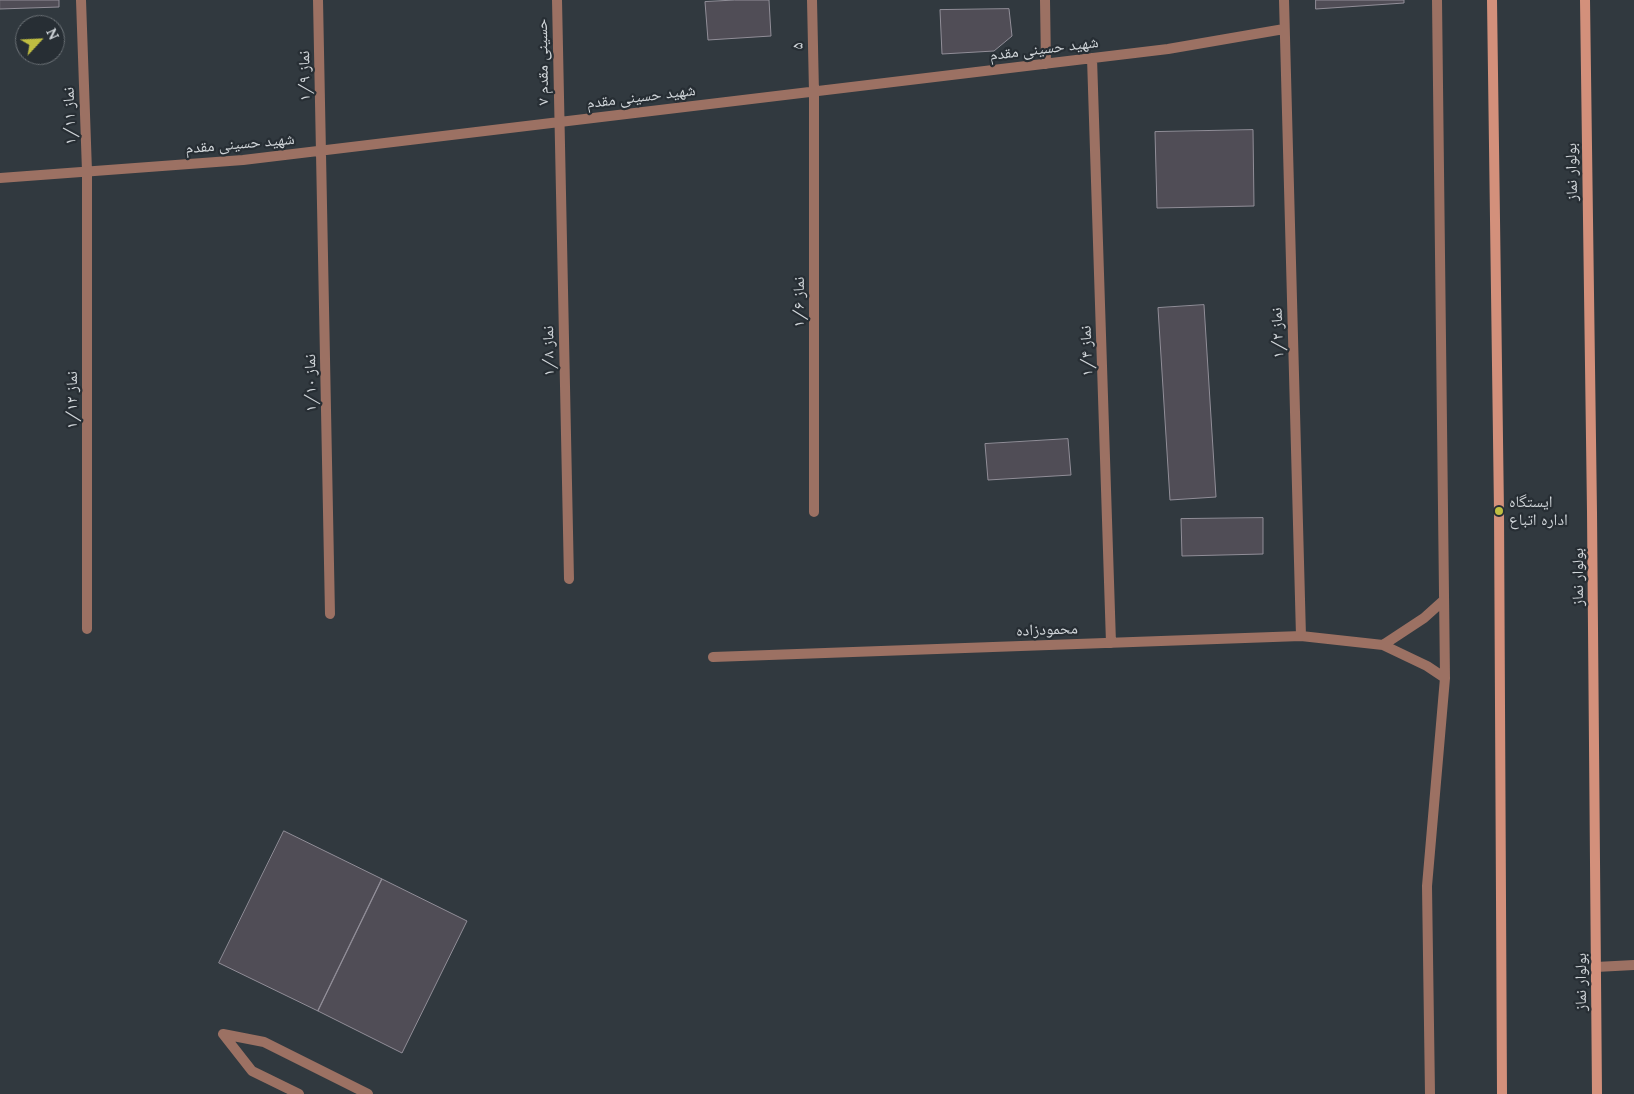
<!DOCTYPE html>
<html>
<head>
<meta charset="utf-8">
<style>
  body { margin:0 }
  #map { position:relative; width:1634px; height:1094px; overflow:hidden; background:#31393f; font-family:Lora,serif }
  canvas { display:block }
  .north { position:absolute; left:15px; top:15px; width:50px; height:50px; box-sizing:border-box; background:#272e34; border:1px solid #6b7176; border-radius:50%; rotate:65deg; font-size:14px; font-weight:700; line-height:20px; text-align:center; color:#d0d5d9 }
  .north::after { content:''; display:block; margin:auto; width:18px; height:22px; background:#c0be41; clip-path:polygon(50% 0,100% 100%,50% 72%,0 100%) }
</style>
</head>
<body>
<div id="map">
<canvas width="1634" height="1094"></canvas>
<div class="north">N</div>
</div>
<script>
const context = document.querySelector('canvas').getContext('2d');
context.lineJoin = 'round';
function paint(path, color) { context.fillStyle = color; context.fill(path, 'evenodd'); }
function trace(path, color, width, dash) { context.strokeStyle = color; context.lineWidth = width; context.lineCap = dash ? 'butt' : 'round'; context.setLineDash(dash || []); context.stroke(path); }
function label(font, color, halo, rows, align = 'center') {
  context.font = font + ' Lora,"Noto Naskh Arabic",serif'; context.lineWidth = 4.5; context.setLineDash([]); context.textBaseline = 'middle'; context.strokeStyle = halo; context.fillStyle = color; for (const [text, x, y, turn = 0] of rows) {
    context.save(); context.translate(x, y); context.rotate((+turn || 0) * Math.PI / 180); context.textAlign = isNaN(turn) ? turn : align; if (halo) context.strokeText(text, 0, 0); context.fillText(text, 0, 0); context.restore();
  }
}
const building = new Path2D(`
  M0 0H59V7L0 9Z
  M735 0H769L771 36 708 40 705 2Z
  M1316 0H1404V3L1316 9Z
  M1009 9 1012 36 994 51 942 54 940 10Z
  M1253 130 1254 206 1157 208 1155 132Z
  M1204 305 1216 497 1170 500 1158 308Z
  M1068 439 1071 475 988 480 985 444Z
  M1263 518V554L1182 556 1181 519Z
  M284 831 382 879 318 1011 219 963Z
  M382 879 467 921 402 1053 318 1011Z`);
const service = new Path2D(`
  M223 1034 264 1042 368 1094
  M223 1034 252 1071 299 1094`);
const minor = new Path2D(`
  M81 0 87 171V629
  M318 0 330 614
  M557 0 569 579
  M812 0 814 92V512
  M1045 0 1046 64
  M1284 0 1301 636
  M1092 58 1111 643
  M0 178 243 160 1168 49 1284 29
  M1383 645 1424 618 1444 600
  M713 657 1301 636 1383 645 1427 666 1445 678
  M1596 967 1634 965
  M1430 1094 1427 886 1445 678 1437 0`);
const secondary = new Path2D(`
  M1492 0 1499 511 1502 1094
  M1585 0 1592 512 1597 1094`);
const markers = [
  [1499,511,5,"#c0be41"]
];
const streetNames = [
  ["۵",798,46,-91],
  ["شهید حسینی مقدم",1044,49,-7],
  ["حسینی مقدم ۷",543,62,-91],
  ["نماز ۱/۹",305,76,-91],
  ["شهید حسینی مقدم",641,97,-7],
  ["نماز ۱/۱۱",70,116,-92],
  ["شهید حسینی مقدم",240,144,-5],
  ["بولوار نماز",1572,172,-91],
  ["نماز ۱/۶",799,302,-90],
  ["نماز ۱/۲",1278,333,-92],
  ["نماز ۱/۸",549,351,-91],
  ["نماز ۱/۴",1087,351,-92],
  ["نماز ۱/۱۰",311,383,-91],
  ["نماز ۱/۱۲",72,400,-90],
  ["بولوار نماز",1578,577,-90],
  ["محمودزاده",1047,630,-2],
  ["بولوار نماز",1581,982,-90]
];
const poiNames = [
  ["ایستگاه",1509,502],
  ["اداره اتباع",1509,520]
];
paint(building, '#504d56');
trace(building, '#918e98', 1);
trace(service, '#9c7163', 10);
trace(minor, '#9c7163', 10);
trace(secondary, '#d3907b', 10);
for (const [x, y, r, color] of markers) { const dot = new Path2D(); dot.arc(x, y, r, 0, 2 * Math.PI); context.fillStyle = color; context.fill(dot); trace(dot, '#272e34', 2); }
label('16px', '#d0d5d9', '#272e34', streetNames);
label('16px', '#d0d5d9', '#272e34', poiNames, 'left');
</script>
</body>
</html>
